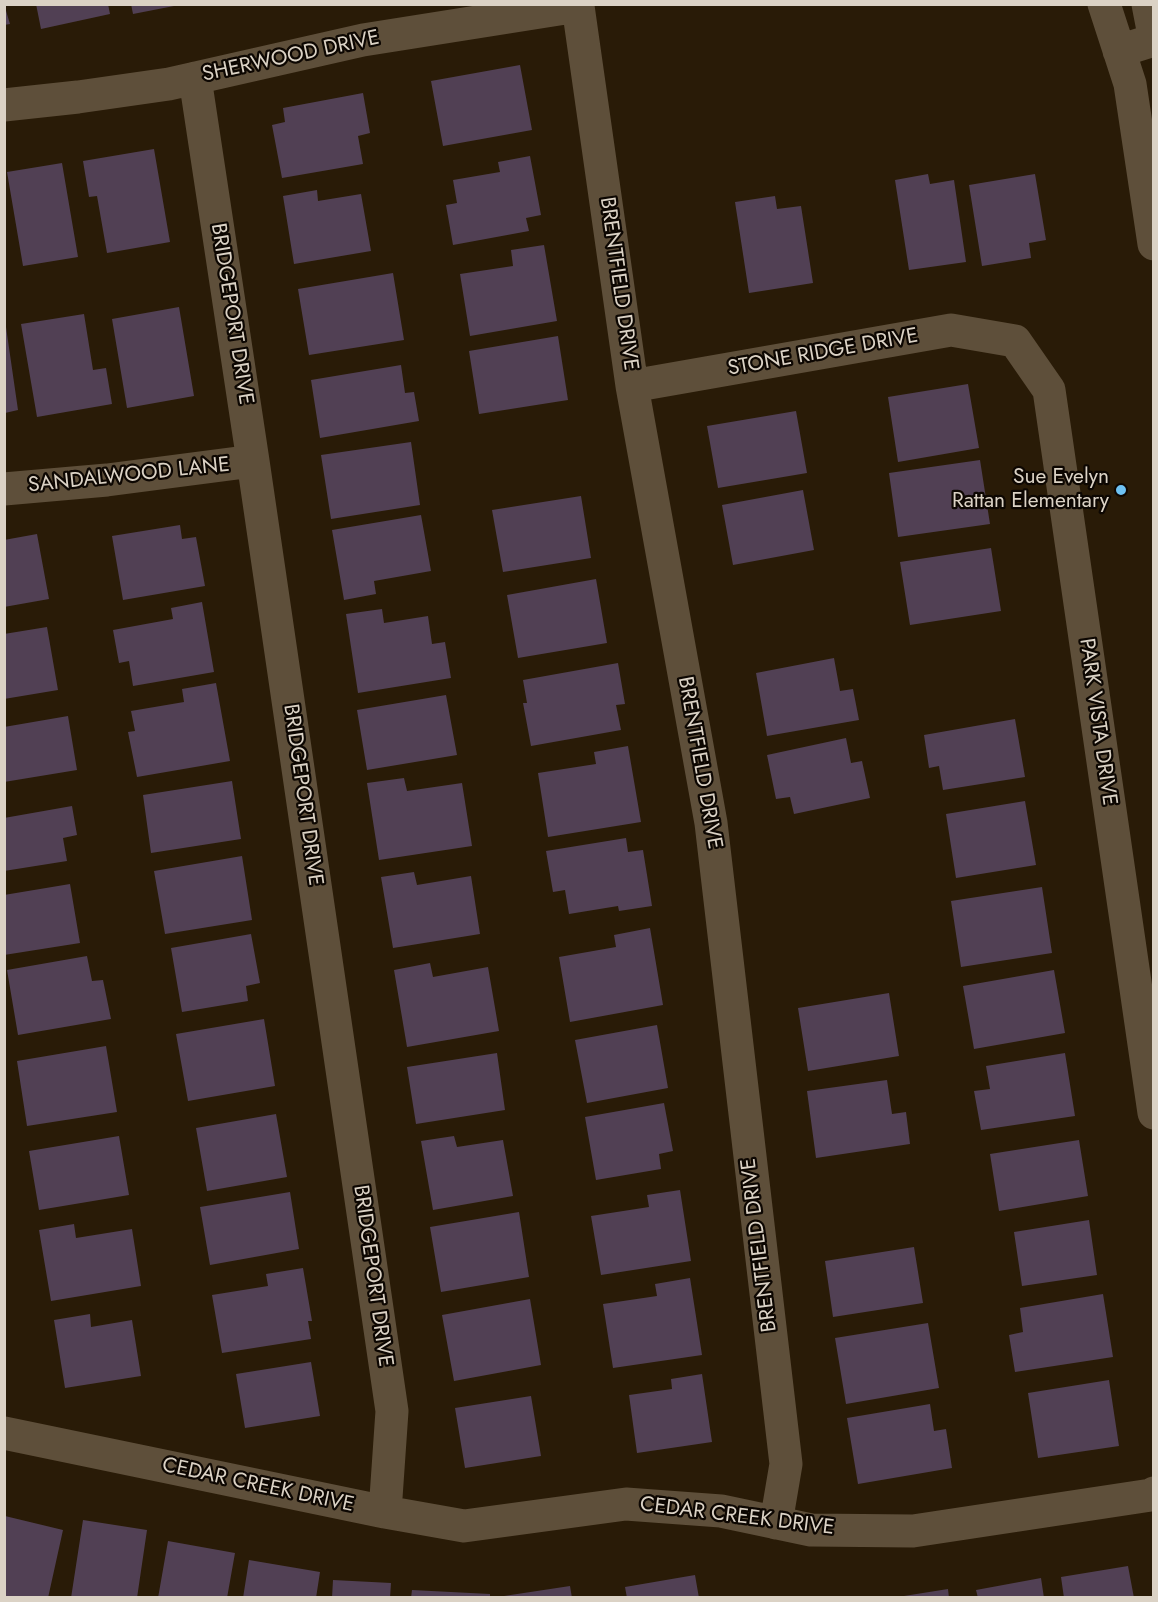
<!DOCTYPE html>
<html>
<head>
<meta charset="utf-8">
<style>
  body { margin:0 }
  #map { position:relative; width:1158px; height:1602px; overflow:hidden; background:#291b07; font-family:Jost,sans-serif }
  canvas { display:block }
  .frame { position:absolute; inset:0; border:6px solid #dbd2c5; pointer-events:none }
</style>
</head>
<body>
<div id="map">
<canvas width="1158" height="1602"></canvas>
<div class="frame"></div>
</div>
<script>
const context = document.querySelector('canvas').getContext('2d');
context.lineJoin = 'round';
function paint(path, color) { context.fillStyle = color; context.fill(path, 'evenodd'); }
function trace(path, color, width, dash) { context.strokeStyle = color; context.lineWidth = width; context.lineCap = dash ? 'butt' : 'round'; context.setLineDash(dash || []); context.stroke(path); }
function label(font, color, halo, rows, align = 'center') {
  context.font = font + ' Jost,sans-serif'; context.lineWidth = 4.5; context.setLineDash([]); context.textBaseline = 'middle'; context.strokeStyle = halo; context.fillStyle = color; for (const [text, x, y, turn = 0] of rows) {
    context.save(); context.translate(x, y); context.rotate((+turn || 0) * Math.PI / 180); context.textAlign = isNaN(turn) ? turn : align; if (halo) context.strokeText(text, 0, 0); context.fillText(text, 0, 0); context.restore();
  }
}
const building = new Path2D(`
  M4 4 10 24 4 25Z
  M36 4H108L110 14 41 29Z
  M131 4H174V6L133 14Z
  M520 65 532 130 443 146 431 81Z
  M363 93 370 133 358 136 363 164 282 178 272 125 285 122 283 108Z
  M154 149 170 242 107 253 97 196 89 197 83 161Z
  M530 156 541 215 526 218 529 231 453 245 446 205 457 203 453 180 500 172 498 162Z
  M62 163 78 257 23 266 7 172Z
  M928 174 930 184 954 180 966 262 909 270 895 180Z
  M1035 174 1046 240 1029 243 1031 258 982 266 969 185Z
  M317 190 318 201 361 194 371 251 294 264 283 196Z
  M775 196 777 209 801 206 813 283 749 293 735 202Z
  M544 245 557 321 470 336 460 274 513 266 511 250Z
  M393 273 404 340 309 355 298 289Z
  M179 307 194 396 127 408 112 319Z
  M84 314 93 370 106 368 112 404 37 417 21 324Z
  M5 327H6L18 410 5 413Z
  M558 336 568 400 479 414 469 351Z
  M401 365 405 393 414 392 419 421 320 438 311 380Z
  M968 384 979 448 898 462 888 397Z
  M796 411 807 473 718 488 707 426Z
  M411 442 420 505 331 519 321 455Z
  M980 460 990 524 898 537 889 473Z
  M803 490 814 550 733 565 722 505Z
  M581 496 591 558 503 572 492 510Z
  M421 515 431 571 374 581 376 594 344 600 332 530Z
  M180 525 182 539 196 537 205 586 123 600 112 536Z
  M37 534 49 599 4 607V540Z
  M991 548 1001 611 910 625 900 562Z
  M596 579 607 643 518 658 507 595Z
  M202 602 214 672 133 686 129 661 119 663 113 630 173 619 171 608Z
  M382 609 384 623 428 616 432 644 445 642 451 678 358 693 346 614Z
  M47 627 58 690 4 699V634Z
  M834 658 840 691 853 689 859 720 767 736 756 673Z
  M618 663 625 704 616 705 621 730 531 746 523 703H527L523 680Z
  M216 683 230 761 137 777 128 732 135 731 131 711 184 702 182 689Z
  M446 695 457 755 367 770 357 710Z
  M68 716 77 770 4 782V727Z
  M1015 719 1025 777 943 790 939 766 929 768 924 735Z
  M846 738 851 763 862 761 870 798 794 814 790 797 776 799 767 755Z
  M628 746 641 822 548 837 538 773 596 764 594 752Z
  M404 778 407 791 462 783 472 846 379 860 367 783Z
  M232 781 241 839 151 853 143 795Z
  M1025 801 1036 865 956 878 946 814Z
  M72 806 77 835 63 838 67 861 4 871V818Z
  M626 838 628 852 643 850 652 906 619 911 618 906 569 914 565 890 553 892 546 851Z
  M242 856 252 920 165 934 154 871Z
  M414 872 417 885 471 876 480 934 393 948 381 877Z
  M70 884 80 943 4 955V895Z
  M1042 887 1052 953 961 967 951 901Z
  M650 928 663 1005 570 1022 559 957 616 947 614 935Z
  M251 934 260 983 246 986 248 1001 182 1012 171 948Z
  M87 956 92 981 103 980 111 1019 18 1035 7 970Z
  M430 963 433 977 488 967 499 1031 407 1047 394 970Z
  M1054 970 1065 1033 974 1049 963 986Z
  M889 993 899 1056 808 1071 798 1008Z
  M264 1019 275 1086 188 1101 176 1034Z
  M657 1025 668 1088 587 1103 575 1040Z
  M106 1046 117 1112 27 1126 17 1061Z
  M497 1053 505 1110 416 1124 407 1067Z
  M1065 1053 1075 1116 981 1130 974 1091 990 1089 986 1066Z
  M887 1080 892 1114 906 1112 910 1144 816 1158 807 1091Z
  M664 1103 673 1151 659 1154 661 1169 596 1180 585 1117Z
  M276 1114 287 1177 207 1191 196 1128Z
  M119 1136 129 1195 39 1210 29 1151Z
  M454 1136 457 1147 503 1140 513 1196 433 1210 421 1141Z
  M1079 1140 1088 1196 999 1211 990 1154Z
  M680 1190 691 1261 601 1275 591 1216 649 1207 647 1195Z
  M290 1192 299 1249 210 1265 200 1207Z
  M519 1212 529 1277 441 1292 430 1227Z
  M1089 1220 1097 1275 1022 1286 1014 1232Z
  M74 1224 76 1238 132 1229 141 1286 51 1301 39 1230Z
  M914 1247 923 1303 833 1317 825 1261Z
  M303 1268 312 1321H308L311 1339 222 1353 212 1295 268 1286 266 1274Z
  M690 1278 702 1355 613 1368 603 1304 657 1296 655 1284Z
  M1103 1294 1113 1357 1015 1372 1009 1335 1023 1332 1020 1308Z
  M530 1299 541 1365 454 1381 442 1315Z
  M90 1314 91 1327 132 1320 141 1376 65 1388 54 1320Z
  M928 1323 939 1388 846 1404 835 1338Z
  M311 1362 320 1416 245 1428 236 1374Z
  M702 1374 712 1442 637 1453 629 1395 672 1389 671 1379Z
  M1109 1380 1119 1446 1038 1458 1028 1393Z
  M531 1396 541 1456 465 1468 455 1408Z
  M930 1404 934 1431 946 1429 952 1468 858 1484 847 1418Z
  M5 1516 63 1530 48 1598H5Z
  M83 1520 147 1530 137 1598H71Z
  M168 1541 235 1553 227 1598H158Z
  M249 1560 320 1572 316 1598H243Z
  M1128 1566 1134 1598H1064L1061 1577Z
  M695 1575 699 1598H627L625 1587Z
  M1041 1578 1044 1598H978L976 1590Z
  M333 1580 391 1583 390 1598H332Z
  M570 1586 572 1598H505L504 1596Z
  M948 1589 949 1598H904V1596Z
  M412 1590 490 1594V1598H411Z`);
const minor = new Path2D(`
  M1104 4 1130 84 1154 244
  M1148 4 1154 35
  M1119 51 1154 40
  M195 78 253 461 392 1411 385 1512
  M4 105 78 97 169 84 363 40 578 6 632 386 711 823 786 1464 776 1523
  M632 386 951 330 1015 341 1049 390 1154 1113
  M4 489 107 480 253 461
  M4 1433 385 1512 464 1526 626 1504 721 1511 811 1530 913 1531 1151 1495 1154 1493`);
const markers = [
  [1121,490,6,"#6ec2f3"]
];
const streetNames = [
  ["SHERWOOD DRIVE",291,57,-12],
  ["BRENTFIELD DRIVE",618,284,82],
  ["BRIDGEPORT DRIVE",231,314,81],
  ["STONE RIDGE DRIVE",823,353,-10],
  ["SANDALWOOD LANE",129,476,-6],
  ["PARK VISTA DRIVE",1097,722,82],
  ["BRENTFIELD DRIVE",699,763,80],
  ["BRIDGEPORT DRIVE",302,795,82],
  ["BRENTFIELD DRIVE",760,1245,-97],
  ["BRIDGEPORT DRIVE",372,1276,82],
  ["CEDAR CREEK DRIVE",258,1486,12],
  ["CEDAR CREEK DRIVE",737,1517,7]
];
const poiNames = [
  ["Sue Evelyn",1109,478],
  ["Rattan Elementary",1109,502]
];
paint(building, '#514054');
trace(minor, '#5e4f3a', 33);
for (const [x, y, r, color] of markers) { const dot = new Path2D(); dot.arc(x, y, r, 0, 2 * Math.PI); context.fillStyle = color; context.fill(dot); trace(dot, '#0d0702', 2); }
label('21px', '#dbd2c5', '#0d0702', streetNames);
label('21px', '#dbd2c5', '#0d0702', poiNames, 'right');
</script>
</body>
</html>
